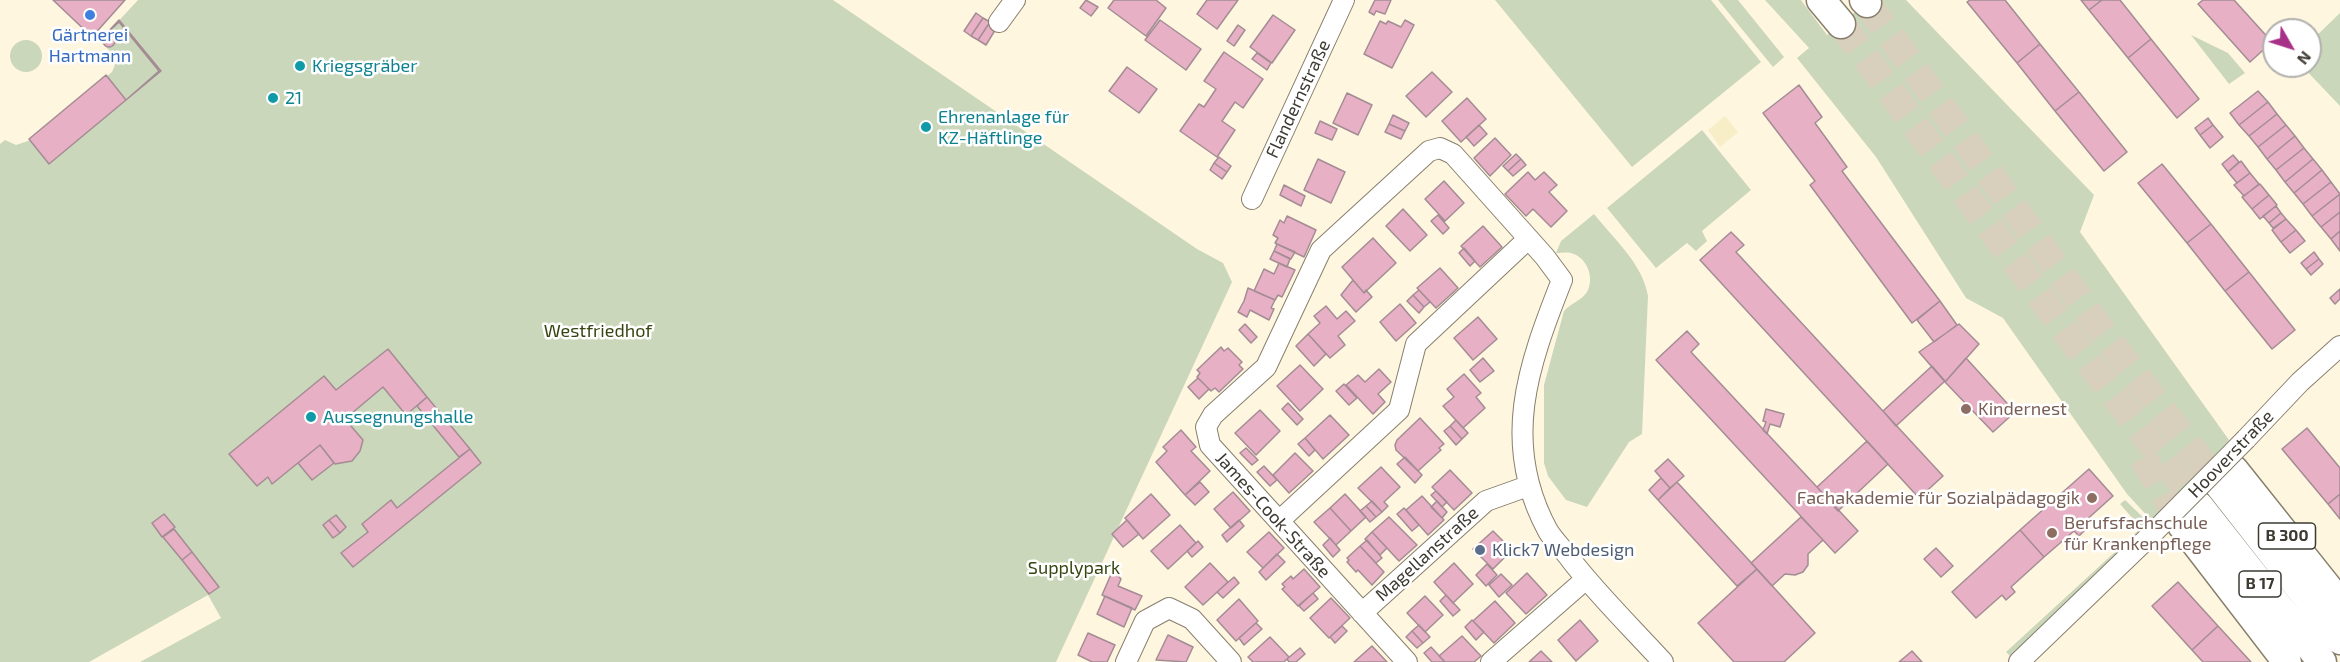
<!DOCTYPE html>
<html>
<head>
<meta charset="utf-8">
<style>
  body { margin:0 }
  #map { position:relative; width:2340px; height:662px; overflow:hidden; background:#fff6e0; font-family:"Exo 2",sans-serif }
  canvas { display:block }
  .north { position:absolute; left:2262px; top:18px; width:60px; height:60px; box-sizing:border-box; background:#fff; border:2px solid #b1b0ad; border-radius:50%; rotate:129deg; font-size:16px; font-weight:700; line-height:24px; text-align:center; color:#3d3a32 }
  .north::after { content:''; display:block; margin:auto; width:21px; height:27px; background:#a73088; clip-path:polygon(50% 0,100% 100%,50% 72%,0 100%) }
</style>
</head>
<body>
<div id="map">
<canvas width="2340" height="662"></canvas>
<div class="north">N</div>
</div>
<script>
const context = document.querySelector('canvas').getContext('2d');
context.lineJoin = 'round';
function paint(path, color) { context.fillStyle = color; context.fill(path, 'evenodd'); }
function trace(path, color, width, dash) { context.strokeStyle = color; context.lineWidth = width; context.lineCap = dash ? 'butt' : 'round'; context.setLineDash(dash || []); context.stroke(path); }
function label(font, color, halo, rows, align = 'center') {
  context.font = font + ' "Exo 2",sans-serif'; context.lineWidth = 5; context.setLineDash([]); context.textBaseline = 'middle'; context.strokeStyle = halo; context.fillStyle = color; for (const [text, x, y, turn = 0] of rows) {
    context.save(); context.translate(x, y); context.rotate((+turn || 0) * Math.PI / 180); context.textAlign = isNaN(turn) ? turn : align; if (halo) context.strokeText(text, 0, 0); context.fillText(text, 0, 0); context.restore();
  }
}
const green = new Path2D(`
  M138 0H833L1197 249 1223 263 1232 282 1056 662H140L221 618 208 595 89 662H0V144L5 140 16 145 28 141 112 72 115 65 114 55 100 41Z
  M1495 0H1711L1761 62 1632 167Z
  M1718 0H1738L1784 57 1773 67Z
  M1765 0H1801L1827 35 1870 0H1906L2094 195 2080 232 2229 440 2152 521 2127 494 2003 318 1966 298 1876 157 1797 58 1809 48Z
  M2340 13V106L2302 66H2310V42Z
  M2191 35 2228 53 2245 73 2229 84Z
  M10 56a16 16 0 1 1 32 0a16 16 0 1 1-32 0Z
  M1702 130 1751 190 1702 231 1707 241 1696 251 1687 243 1656 268 1607 208Z
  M1594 214C1613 238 1643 264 1648 296L1642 434 1629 442 1587 507 1566 500 1548 476 1544 463V385L1564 311C1571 303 1581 301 1587 292 1595 278 1587 257 1571 253 1566 252 1560 253 1556 253L1561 241Z
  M2125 500 2148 522 2011 657 2006 652 2141 528 2120 504Z`);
const sand = new Path2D(`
  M1725 116 1738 132 1720 147 1708 130Z`);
const building = new Path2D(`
  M53 0H125L92 37Z
  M1086 0 1098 7 1091 16 1080 8Z
  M1114 0H1156L1166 8 1146 36 1108 8Z
  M1207 0H1238L1217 29 1197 14Z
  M1375 0H1391L1385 14 1376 11 1374 15 1369 12Z
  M1970 0H2005L2040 44 2017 63 1967 2Z
  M2081 0H2102L2089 10Z
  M2102 0H2120L2151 39 2128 58 2089 10Z
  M2203 0H2234L2272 42 2250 62 2198 4Z
  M976 13 983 18 971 36 964 31Z
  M1273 15 1295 30 1272 63 1250 47Z
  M983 18 990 22 978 40 971 36Z
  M119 20 161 71 126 100 159 71 119 22 105 35Z
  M1160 20 1201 49 1186 70 1145 40Z
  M1405 20 1414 25 1392 68 1364 54 1380 21 1386 24 1388 21 1401 27Z
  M990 22 997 27 986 45 978 40Z
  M1238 25 1245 30 1234 46 1227 41Z
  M103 41a6 6 0 1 1 12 0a6 6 0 1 1-12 0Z
  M2151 39 2199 99 2177 118 2128 58Z
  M2040 44 2079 92 2055 111 2017 63Z
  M1224 52 1263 79 1243 108 1235 102 1222 121 1235 130 1217 157 1180 131 1199 104 1204 107 1216 89 1204 81Z
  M1257 53 1271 63 1267 70 1252 59Z
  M1127 67 1157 89 1139 113 1109 91Z
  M1432 72 1452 92 1426 117 1406 96Z
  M106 75 126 100 49 164 29 139Z
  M1799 85 1822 117 1815 123 1847 167 1842 171 1940 301 1912 323 1810 185 1815 181 1763 113Z
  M2258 91 2268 102 2239 125 2230 113Z
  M2079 92 2127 152 2104 171 2055 111Z
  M1347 93 1372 105 1358 135 1333 123Z
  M1467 98 1486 119 1461 142 1442 121Z
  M2268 102 2277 114 2249 136 2239 125Z
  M2277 114 2286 125 2258 147 2249 136Z
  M1393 115 1409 123 1405 131 1389 124Z
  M2208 118 2213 125 2200 135 2195 128Z
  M1320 121 1337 129 1332 140 1315 133Z
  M1389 124 1405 131 1401 139 1385 132Z
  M1479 125 1487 134 1474 146 1466 137Z
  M2213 125 2223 137 2210 148 2200 135Z
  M2286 125 2295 136 2267 159 2258 147Z
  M2295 136 2304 148 2276 170 2267 159Z
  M1495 138 1511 155 1490 176 1474 158Z
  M2304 148 2313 159 2285 182 2276 170Z
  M1516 154 1521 159 1508 171 1503 166Z
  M2233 155 2239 162 2228 172 2222 164Z
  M1219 157 1231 166 1227 172 1214 163Z
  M1318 159 1345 172 1331 203 1304 190Z
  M1521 159 1526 165 1513 176 1508 171Z
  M2313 159 2322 170 2294 193 2285 182Z
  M2241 161 2250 173 2237 183 2228 172Z
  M1214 163 1227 172 1222 179 1210 170Z
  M2162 164 2211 224 2187 243 2138 183Z
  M2322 170 2331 182 2303 204 2294 193Z
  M1528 172 1535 180 1544 172 1557 185 1549 192 1567 211 1551 227 1533 209 1526 216 1505 194Z
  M2250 173 2259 184 2244 196 2234 185Z
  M1444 181 1464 203 1445 221 1425 199Z
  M2331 182 2340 194 2312 216 2303 204Z
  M2260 184 2269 195 2252 209 2242 197Z
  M1284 185 1305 196 1301 206 1280 195Z
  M2340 194V212L2321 227 2312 216Z
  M2269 195 2277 205 2260 219 2252 209Z
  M2276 206 2281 213 2269 223 2263 216Z
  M1403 209 1427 235 1410 251 1386 226Z
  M2340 212V231L2331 239 2321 227Z
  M2281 213 2286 219 2273 228 2269 223Z
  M1438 215 1449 228 1443 234 1431 221Z
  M1287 216 1316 230 1304 257 1275 243 1278 238 1273 235 1280 220 1284 223Z
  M2286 219 2296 230 2281 242 2272 230Z
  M2211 224 2249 272 2225 291 2187 243Z
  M1483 226 1502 247 1480 267 1461 246Z
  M2296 230 2305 241 2290 253 2281 242Z
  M2340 231V251L2331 239Z
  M1731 232 1744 245 1736 252 1943 476 1919 498 1700 260Z
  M1373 238 1396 263 1364 293 1342 267Z
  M1277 244 1295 252 1291 259 1274 251Z
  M1464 248 1475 261 1470 266 1459 253Z
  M1274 251 1290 259 1287 267 1270 259Z
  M2314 252 2319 259 2306 269 2301 263Z
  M2319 259 2323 264 2311 275 2306 269Z
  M1279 263 1295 270 1282 297 1278 295 1275 300 1254 291 1264 269 1274 274Z
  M1440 268 1458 288 1436 308 1417 288Z
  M2249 272 2295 330 2272 349 2225 291Z
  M1353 280 1364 293 1366 290 1372 297 1356 312 1341 295Z
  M1248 288 1275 300 1271 308 1274 309 1269 320 1250 310 1247 317 1238 312 1244 301Z
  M2340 289V299L2335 304 2330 298Z
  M1419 290 1430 302 1424 307 1413 295Z
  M1413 295 1424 307 1419 313 1407 301Z
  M1940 301 1957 325 1934 342 1917 320Z
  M1400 304 1416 323 1396 341 1380 322Z
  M1326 306 1337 319 1346 311 1355 321 1338 336 1345 345 1330 358 1308 334 1320 323 1314 316Z
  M1478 317 1497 339 1473 360 1454 338Z
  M1245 324 1257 337 1251 343 1239 330Z
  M1959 324 1979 344 1945 382 1919 352Z
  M1687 331 1699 344 1691 352 1858 531 1835 553 1656 360Z
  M1308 334 1326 354 1314 366 1296 346Z
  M1221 347 1224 351 1228 348 1242 362 1239 365 1243 369 1219 392 1215 388 1211 391 1197 377 1200 373 1197 370Z
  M388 349 427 397 406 415 383 387 345 419 363 440 360 451 352 461 335 464 320 445 272 484 268 477 257 486 229 454 324 376 336 390Z
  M1483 358 1494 371 1480 382 1470 370Z
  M1966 358 2015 412 1993 432 1945 382Z
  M1300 365 1323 389 1300 411 1277 386Z
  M1932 366 1945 381 1896 426 1883 411Z
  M1379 369 1391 382 1378 394 1385 402 1373 414 1346 385 1358 375 1365 382Z
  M1464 374 1481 393 1476 397 1485 408 1463 428 1443 406 1454 397 1447 389Z
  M1198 378 1209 389 1199 399 1188 387Z
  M1344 384 1357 398 1349 405 1336 391Z
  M427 397 470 449 459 457 417 406Z
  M1288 403 1303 419 1297 425 1282 409Z
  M1766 409 1784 414 1780 427 1770 424 1767 434 1763 430 1766 422 1763 421Z
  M1260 410 1280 431 1256 455 1235 433Z
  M1330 415 1349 435 1323 459 1305 438Z
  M1420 418 1444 444 1439 448 1441 450 1418 471 1396 450 1395 445 1397 440Z
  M1456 420 1468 433 1462 439 1450 426Z
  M1450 426 1462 439 1456 445 1444 431Z
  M2307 428 2340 468V494L2328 504 2282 449Z
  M1181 430 1196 447 1191 451 1210 471 1185 495 1156 462 1167 451 1163 447Z
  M1305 438 1315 450 1309 456 1298 444Z
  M1867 441 1888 464 1838 511 1817 487Z
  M320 445 334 463 312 480 298 463Z
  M1246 448 1258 460 1252 465 1240 453Z
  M470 449 481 463 353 567 341 553 368 532 362 524 391 500 397 508Z
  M1295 453 1313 471 1289 493 1273 475Z
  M1405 457 1422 475 1415 483 1397 464Z
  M1668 459 1684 476 1670 488 1655 471Z
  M1264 466 1277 480 1270 486 1257 472Z
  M1381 467 1400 487 1384 502 1388 506 1382 512 1358 488Z
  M2089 469 2113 496 2083 523 2088 528 2083 532 2079 536 2074 531 2044 557 2020 530Z
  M1450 470 1472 493 1454 510 1432 487Z
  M1661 478 1670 488 1658 500 1649 490Z
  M1200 482 1209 492 1195 505 1185 495Z
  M1677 482 1757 569 1737 586 1658 500Z
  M1436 491 1447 502 1442 507 1431 495Z
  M1233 492 1250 511 1231 528 1214 509Z
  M1151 494 1170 515 1143 539 1125 518Z
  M1345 494 1366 517 1351 531 1330 508Z
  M2340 494V519L2328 504Z
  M1422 496 1444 520 1428 535 1406 510Z
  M1372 501 1382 512 1376 517 1366 506Z
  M1437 501 1447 512 1442 518 1431 507Z
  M1366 506 1376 517 1370 522 1360 511Z
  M1330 508 1351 531 1336 545 1314 522Z
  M1404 508 1419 525 1412 531 1397 514Z
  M164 514 175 527 162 537 152 523Z
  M336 515 346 527 340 533 329 520Z
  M1389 517 1417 545 1399 561 1372 532Z
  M1801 517 1823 540 1808 554V565L1803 572 1795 575 1785 574 1772 586 1751 563Z
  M329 520 340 533 333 538 323 525Z
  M1127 520 1139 534 1123 547 1112 534Z
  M1239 520 1244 526 1227 542 1222 535Z
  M1180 525 1196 543 1168 569 1151 551Z
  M174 529 192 552 182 560 163 537Z
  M2020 530 2044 557 2011 587 2015 592 2006 600 2002 595 1976 618 1952 592Z
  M1493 531 1512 550 1493 569 1473 549Z
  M1269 532 1284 548 1263 568 1247 552Z
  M1372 532 1387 548 1380 555 1365 539Z
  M1330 538 1340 550 1333 557 1323 545Z
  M1367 540 1382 558 1376 563 1360 546Z
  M1198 541 1203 547 1192 557 1187 551Z
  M1360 546 1384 572 1372 585 1358 570 1356 572 1347 562 1349 560 1347 558Z
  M1936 548 1953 566 1941 577 1924 559Z
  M192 552 219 587 209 594 182 560Z
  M1277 554 1285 562 1266 580 1259 572Z
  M1210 563 1228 582 1203 605 1185 587Z
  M1454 563 1473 584 1453 603 1434 582Z
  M1487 564 1497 575 1486 586 1476 575Z
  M1304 569 1320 587 1298 606 1282 589 1285 587 1282 584 1291 576 1293 579Z
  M1757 569 1815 633 1784 662H1734L1698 623Z
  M1113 570 1121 579 1118 586 1142 596 1135 610 1102 595Z
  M1527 573 1547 595 1526 614 1506 593Z
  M1501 574 1512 585 1499 597 1489 585Z
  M1234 577 1239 583 1223 598 1217 592Z
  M2178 582 2218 626 2192 650 2152 606Z
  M1313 593 1318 599 1304 611 1299 606Z
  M1446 595 1460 610 1453 616 1440 601Z
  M1105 596 1132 608 1124 627 1097 614Z
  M1425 596 1443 615 1425 632 1407 613Z
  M1331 598 1350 618 1329 638 1310 618Z
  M1239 599 1258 621 1236 641 1217 620Z
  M1495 601 1515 623 1494 643 1473 621Z
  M1472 620 1484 632 1476 640 1465 627Z
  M1580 620 1598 641 1576 661 1558 640Z
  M1256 623 1262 629 1244 645 1239 638Z
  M1419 625 1430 637 1423 643 1412 631Z
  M1342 626 1347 631 1335 643 1330 637Z
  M2218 626 2251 662H2203L2192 650Z
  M1412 631 1423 643 1417 648 1406 637Z
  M1088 633 1115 645 1107 662H1092L1078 655Z
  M1168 635 1193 647 1186 662 1156 660Z
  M1462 636 1481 656 1474 662H1445L1439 656Z
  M1270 637 1289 657 1284 662H1253L1248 657Z
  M1372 646 1387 662H1354Z
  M1431 647 1445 662H1432L1424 653Z
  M1300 648 1305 654 1296 662H1289L1287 659Z
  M1541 651 1552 662H1529Z
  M1912 651 1922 662H1899Z`);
const highwayTunnel = new Path2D(`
  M1867 3 2099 327 2219 485
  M1841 24 2076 345 2199 506
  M2143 458 2181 524`);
const minor = new Path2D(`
  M999 22 1015 0
  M1252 199 1344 0
  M2246 439 2300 382 2340 346
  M1279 521 1399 410 1416 344 1528 239
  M1362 613 1486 501 1528 486
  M1126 662 1145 621 1169 608 1192 619 1231 662
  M1407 662 1210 445 1206 427 1213 415 1266 367 1321 250 1429 151 1440 148 1453 154 1545 257 1562 280C1528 366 1500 443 1548 531 1554 541 1564 550 1571 560 1599 596 1632 628 1663 662
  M1491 662 1586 579
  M2019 662 2154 532`);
const highway = new Path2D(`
  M1821 0 1841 24
  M1864 0 1867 3
  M2234 470 2340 603
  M2219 485 2340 640
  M2199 506 2322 662
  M2181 524 2287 662`);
const minorBridge = new Path2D(`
  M2154 532 2246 439`);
const markers = [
  [90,15,6,"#3f7fe0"],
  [300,66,6,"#0f9aa8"],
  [273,98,6,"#0f9aa8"],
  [926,127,6,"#0f9aa8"],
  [1966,409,6,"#8d6e63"],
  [311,417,6,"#0f9aa8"],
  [2092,498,6,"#8d6e63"],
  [2052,533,6,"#8d6e63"],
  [1480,550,6,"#5c6f8a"]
];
const shields = [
  [2287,536,57],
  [2260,584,42]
];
const shieldNames = [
  ["B 300",2287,536],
  ["B 17",2260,584]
];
const shopNames = [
  ["Gärtnerei",90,35],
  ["Hartmann",90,56]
];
const cultureNames = [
  ["Kriegsgräber",312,66],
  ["21",285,98],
  ["Ehrenanlage für",938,117],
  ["KZ-Häftlinge",938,138],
  ["Aussegnungshalle",323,417]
];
const streetNames = [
  ["Flandernstraße",1298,99,-65],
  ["Hooverstraße",2231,454,-46],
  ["James-Cook-Straße",1273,515,48],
  ["Magellanstraße",1427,554,-42]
];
const parkNames = [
  ["Westfriedhof",598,331],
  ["Supplypark",1074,568]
];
const educationNames = [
  ["Kindernest",1978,409],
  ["Fachakademie für Sozialpädagogik",2080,498,"right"],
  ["Berufsfachschule",2064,523],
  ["für Krankenpflege",2064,544]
];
const serviceNames = [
  ["Klick7 Webdesign",1492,550]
];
paint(green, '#cbd7ba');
paint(sand, '#f7edc7');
paint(building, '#e7b0c5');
trace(building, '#a38c94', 1.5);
trace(highwayTunnel, '#d8d0bd', 28, [28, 14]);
trace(minor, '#877f6c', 22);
trace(highway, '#877f6c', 31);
trace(minor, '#fff', 20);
trace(highway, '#fff', 28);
trace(minorBridge, '#877f6c', 22, []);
trace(minorBridge, '#fff', 20);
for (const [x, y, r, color] of markers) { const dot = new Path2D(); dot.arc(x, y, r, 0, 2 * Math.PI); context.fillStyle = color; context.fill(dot); trace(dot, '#fff', 2); }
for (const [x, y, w] of shields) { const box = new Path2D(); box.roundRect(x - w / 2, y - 13, w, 26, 4.5); context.fillStyle = '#fff'; context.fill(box); trace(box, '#3d3a32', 1.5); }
label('bold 16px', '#3d3a32', null, shieldNames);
label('18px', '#366cbe', '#fff', shopNames);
label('18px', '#0d838f', '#fff', cultureNames, 'left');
label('18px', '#3d3a32', '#fff', streetNames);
label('18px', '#354611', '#fff', parkNames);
label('18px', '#785e54', '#fff', educationNames, 'left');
label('18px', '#4e5e75', '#fff', serviceNames, 'left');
</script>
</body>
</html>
